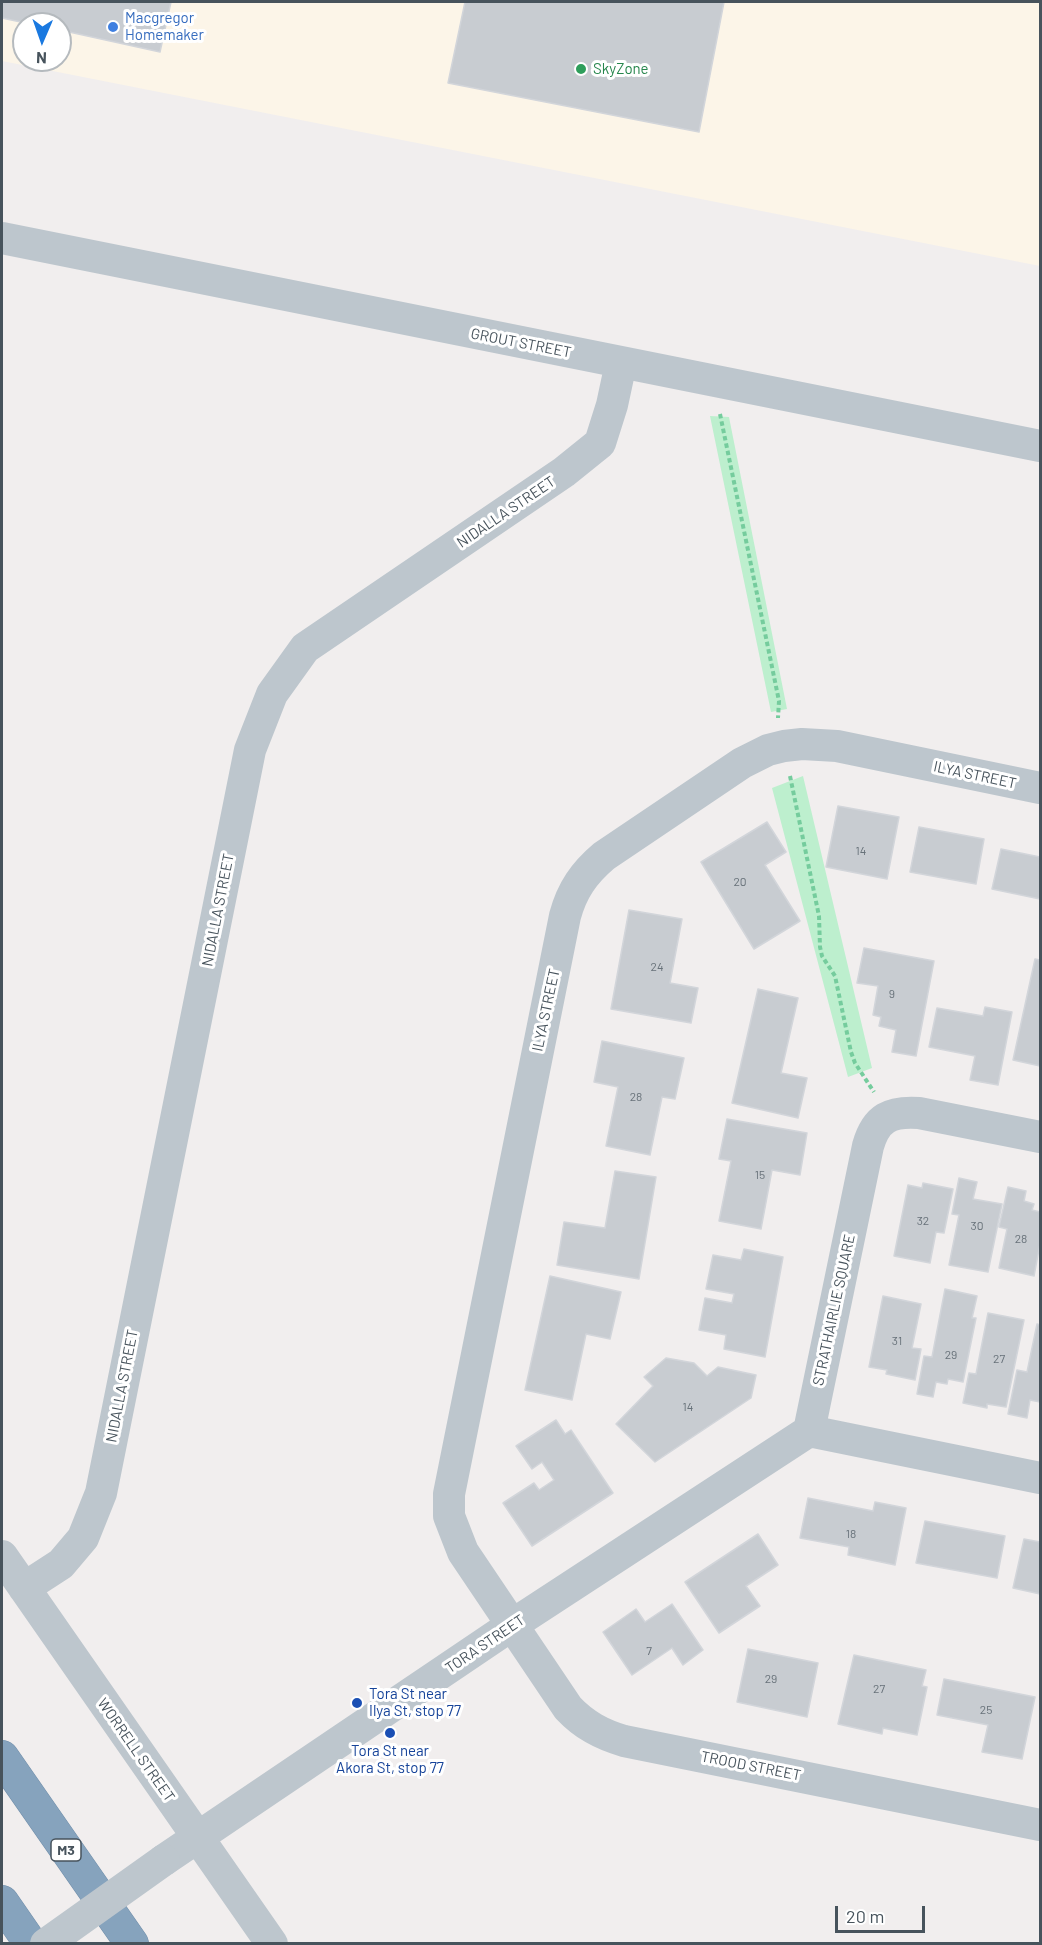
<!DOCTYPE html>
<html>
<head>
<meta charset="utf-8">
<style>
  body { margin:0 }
  #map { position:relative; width:1042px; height:1945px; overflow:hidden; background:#f1eeee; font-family:Barlow,sans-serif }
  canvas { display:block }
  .frame { position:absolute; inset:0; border:3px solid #47535c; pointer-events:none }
  .north { position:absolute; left:12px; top:12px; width:60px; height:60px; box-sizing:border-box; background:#fff; border:2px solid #b5babe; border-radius:50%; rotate:182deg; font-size:16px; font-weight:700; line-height:24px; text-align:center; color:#47535c }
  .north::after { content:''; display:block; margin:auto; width:21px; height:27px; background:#1a79e0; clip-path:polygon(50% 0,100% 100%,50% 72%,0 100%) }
  .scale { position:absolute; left:835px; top:1906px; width:90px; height:27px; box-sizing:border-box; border:3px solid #47535c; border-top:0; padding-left:8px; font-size:18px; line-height:21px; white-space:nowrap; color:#47535c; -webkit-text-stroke:4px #fff; paint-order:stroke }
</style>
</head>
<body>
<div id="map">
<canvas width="1042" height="1945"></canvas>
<div class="frame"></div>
<div class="north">N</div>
<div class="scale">20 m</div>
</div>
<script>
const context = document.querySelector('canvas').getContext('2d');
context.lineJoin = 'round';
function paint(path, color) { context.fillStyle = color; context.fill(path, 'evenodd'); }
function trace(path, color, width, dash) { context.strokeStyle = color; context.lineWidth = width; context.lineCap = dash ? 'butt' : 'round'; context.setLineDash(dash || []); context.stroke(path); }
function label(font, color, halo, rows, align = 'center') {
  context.font = font + ' Barlow,sans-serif'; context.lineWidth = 6; context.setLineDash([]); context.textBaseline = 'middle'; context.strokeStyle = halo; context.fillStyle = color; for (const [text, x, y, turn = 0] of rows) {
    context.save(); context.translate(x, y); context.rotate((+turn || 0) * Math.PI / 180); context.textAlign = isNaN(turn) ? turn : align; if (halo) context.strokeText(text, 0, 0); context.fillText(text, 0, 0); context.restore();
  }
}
const commercial = new Path2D(`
  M2 2H1040V266L2 61ZM24 24H60V60H24Z`);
const green = new Path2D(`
  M710 416 729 417 787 709 771 712Z
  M803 776 872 1068 848 1077 772 788Z`);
const building = new Path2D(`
  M2 2H171L160 52 60 30V24H30L2 18Z
  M465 2H724L699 132 448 83Z
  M838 806 899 817 887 879 826 867Z
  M767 822 786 852 765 865 800 921 754 949 701 862Z
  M919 827 984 839 976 884 910 872Z
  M1001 849 1040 857V899L992 889Z
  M629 910 682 919 670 983 698 988 691 1023 611 1009Z
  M864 948 934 961 916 1056 892 1052 896 1030 879 1026 881 1017 873 1015 878 986 857 983Z
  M1035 959 1040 960V1066L1013 1060Z
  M758 989 798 998 781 1073 807 1078 798 1118 732 1103Z
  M985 1007 1012 1012 998 1085 970 1080 975 1056 929 1047 937 1008 983 1016Z
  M602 1041 684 1058 675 1099 662 1097 650 1155 606 1146 618 1087 594 1082Z
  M727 1119 807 1133 800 1175 772 1170 761 1229 719 1221 731 1161 719 1159Z
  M615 1171 656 1177 639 1279 557 1265 564 1222 605 1228Z
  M959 1178 977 1182 973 1199 1002 1204 988 1272 949 1265 959 1215 952 1214Z
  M923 1183 953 1189 944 1233 936 1232 930 1263 894 1256 908 1185 922 1188Z
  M1008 1187 1026 1191 1024 1201 1034 1204 1032 1210 1040 1212V1244L1034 1276 999 1268 1007 1229 999 1227Z
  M744 1249 783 1257 765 1357 724 1349 726 1335 699 1330 705 1298 732 1303 734 1294 706 1289 713 1255 741 1260Z
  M550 1276 621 1292 610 1339 586 1334 572 1400 525 1390Z
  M945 1289 977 1296 972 1318H976L963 1382 948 1379 947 1384 936 1382 933 1397 917 1394 924 1356 932 1357Z
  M883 1296 921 1304 912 1348 921 1349 915 1380 886 1374 887 1370 869 1367Z
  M988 1313 1024 1320 1006 1407 987 1404V1408L963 1403 969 1373 976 1374Z
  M1037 1324 1040 1325V1402L1030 1400 1027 1418 1008 1414 1017 1370 1027 1372Z
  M666 1358 694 1363 707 1376 718 1367 756 1375 751 1398 655 1462 616 1424 653 1386 644 1377Z
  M556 1420 565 1434 571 1430 613 1493 532 1546 503 1503 534 1483 539 1490 554 1480 542 1462 532 1469 516 1446Z
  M808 1498 873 1511 875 1502 906 1508 895 1565 848 1555 849 1547 800 1538Z
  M925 1521 1005 1536 997 1578 916 1563Z
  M758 1534 778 1565 746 1586 760 1606 719 1633 685 1582Z
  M1024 1539 1040 1542V1594L1013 1588Z
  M672 1604 703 1650 683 1665 672 1648 632 1675 603 1632 636 1609 645 1622Z
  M748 1649 818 1663 807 1717 737 1702Z
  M854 1655 926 1670 922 1686 927 1687 917 1735 883 1728 882 1734 838 1724Z
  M944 1679 1035 1697 1022 1759 982 1752 988 1725 937 1715Z`);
const path = new Path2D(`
  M720 414 779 701 778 718
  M790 776 819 916 820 947 822 956 835 976 851 1052 855 1063 874 1092`);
const minor = new Path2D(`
  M2 238 1040 446
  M1040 788 837 746 802 744 784 746 768 750 742 763 604 856C584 873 572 890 565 916L449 1494V1516L463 1552 568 1708C584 1725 601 1734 624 1741L1040 1825
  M809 1431 868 1146C876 1118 890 1111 919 1113L1040 1137
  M809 1431 1040 1478
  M2 1556 272 1944
  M24 1588 61 1564 83 1538 101 1493 250 750 272 694 305 648 564 472 600 443 612 405 621 363
  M164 1860 512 1625 809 1431`);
const motorway = new Path2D(`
  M2 1757 132 1944
  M2 1902 31 1944`);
const minorBridge = new Path2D(`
  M46 1944 164 1860`);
const markers = [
  [113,27,6,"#3f7fe0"],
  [581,69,6,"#2e9e5b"],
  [357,1703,6,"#1a4fb4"],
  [390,1733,6,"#1a4fb4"]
];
const numberNames = [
  ["14",861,851],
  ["20",740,882],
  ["24",657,967],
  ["9",892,994],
  ["28",636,1097],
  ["15",760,1175],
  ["32",923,1221],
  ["30",977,1226],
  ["28",1021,1239],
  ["31",897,1341],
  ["29",951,1355],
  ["27",999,1359],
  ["14",688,1407],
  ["18",851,1534],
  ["7",649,1651],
  ["29",771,1679],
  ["27",879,1689],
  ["25",986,1710]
];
const shields = [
  [66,1850,30]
];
const shieldNames = [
  ["M3",66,1850]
];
const shopNames = [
  ["Macgregor",125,18],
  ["Homemaker",125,35]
];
const leisureNames = [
  ["SkyZone",593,69]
];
const streetNames = [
  ["GROUT STREET",521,343,11],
  ["NIDALLA STREET",506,512,-34],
  ["ILYA STREET",975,775,12],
  ["NIDALLA STREET",218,910,-79],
  ["ILYA STREET",546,1010,-78],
  ["STRATHAIRLIE SQUARE",834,1310,-78],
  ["NIDALLA STREET",122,1386,-79],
  ["TORA STREET",485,1644,-34],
  ["WORRELL STREET",136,1750,55],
  ["TROOD STREET",751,1766,11]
];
const transitNames = [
  ["Tora St near",369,1694],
  ["Ilya St, stop 77",369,1711],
  ["Tora St near",390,1751,"center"],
  ["Akora St, stop 77",390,1768,"center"]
];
paint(commercial, '#fcf5e8');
paint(green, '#bdefce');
paint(building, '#c8ccd1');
trace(building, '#d2d5da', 1.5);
trace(motorway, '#718ea9', 34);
trace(path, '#75cc9d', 4, [4.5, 3]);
trace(minor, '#bdc6cd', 32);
trace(motorway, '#86a3bd', 33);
trace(minorBridge, '#bdc6cd', 32);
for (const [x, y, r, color] of markers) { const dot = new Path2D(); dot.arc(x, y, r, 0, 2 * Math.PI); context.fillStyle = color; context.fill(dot); trace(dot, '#fff', 2); }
label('12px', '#677179', null, numberNames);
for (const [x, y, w] of shields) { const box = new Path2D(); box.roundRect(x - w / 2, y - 11, w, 22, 4.5); context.fillStyle = '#fff'; context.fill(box); trace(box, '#47535c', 1.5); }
label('bold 14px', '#47535c', null, shieldNames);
label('15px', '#366cbe', '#fff', shopNames, 'left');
label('15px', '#27864d', '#fff', leisureNames, 'left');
label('15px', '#47535c', '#fff', streetNames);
label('15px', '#164399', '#fff', transitNames, 'left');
</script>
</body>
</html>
